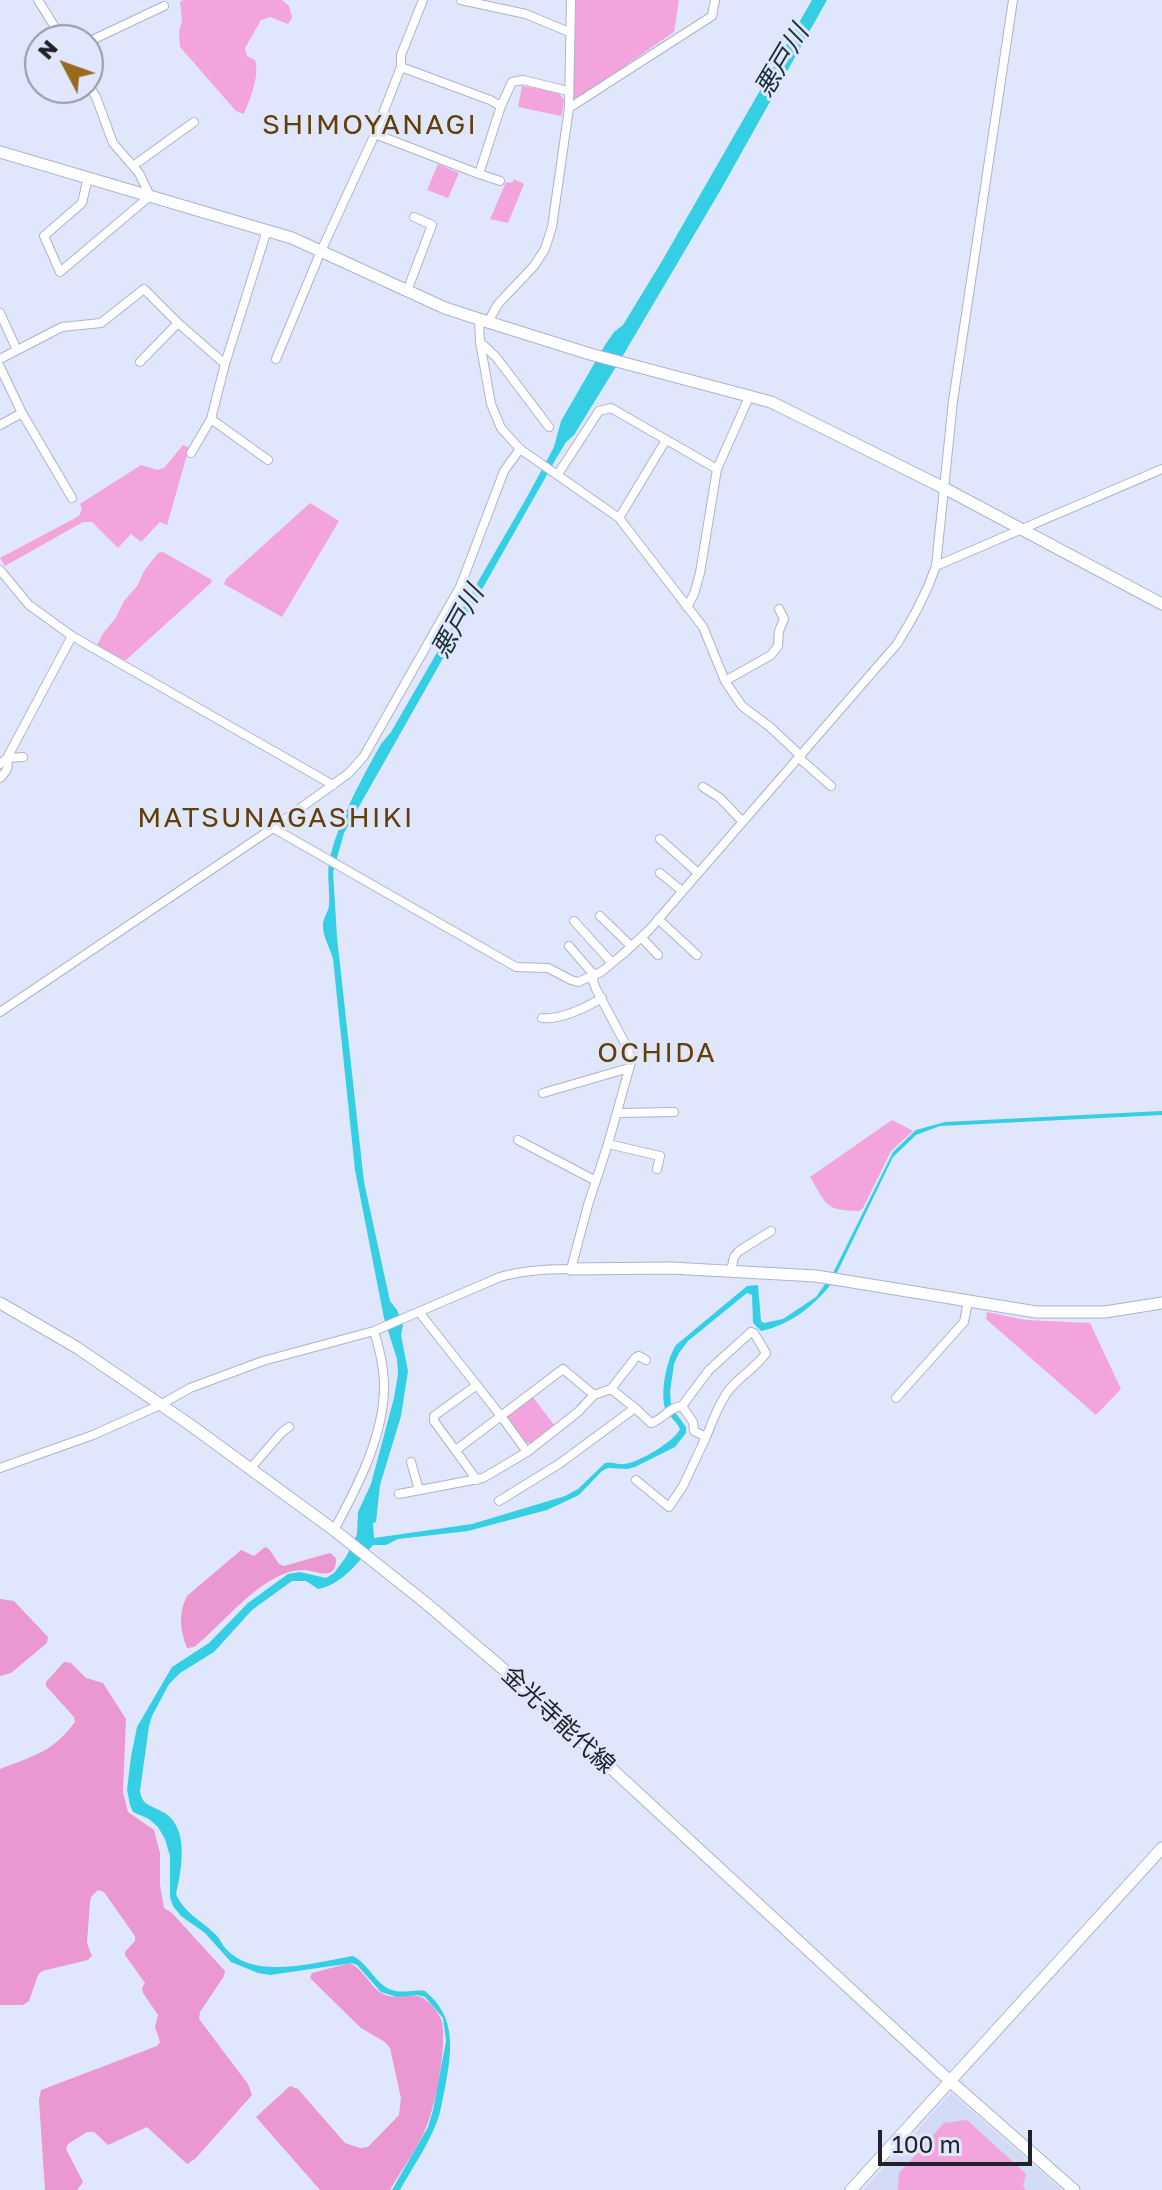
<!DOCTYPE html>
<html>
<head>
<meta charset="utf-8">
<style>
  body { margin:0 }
  #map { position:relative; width:1162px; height:2190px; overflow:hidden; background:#e0e6fb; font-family:"Golos Text",sans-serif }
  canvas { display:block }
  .north { position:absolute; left:24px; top:24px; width:80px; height:80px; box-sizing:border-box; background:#e0e6fb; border:2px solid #9398a7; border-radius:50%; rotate:311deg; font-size:22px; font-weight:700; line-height:32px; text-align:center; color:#20222a }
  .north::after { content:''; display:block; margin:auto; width:28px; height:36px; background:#9a6a1c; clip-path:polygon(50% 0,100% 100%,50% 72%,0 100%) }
  .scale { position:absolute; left:878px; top:2130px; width:154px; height:36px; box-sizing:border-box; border:4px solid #20222a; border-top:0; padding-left:10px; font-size:24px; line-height:28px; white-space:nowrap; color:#20222a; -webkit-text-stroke:6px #e0e6fb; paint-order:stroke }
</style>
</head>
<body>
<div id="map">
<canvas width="1162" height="2190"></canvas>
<div class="north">N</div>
<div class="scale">100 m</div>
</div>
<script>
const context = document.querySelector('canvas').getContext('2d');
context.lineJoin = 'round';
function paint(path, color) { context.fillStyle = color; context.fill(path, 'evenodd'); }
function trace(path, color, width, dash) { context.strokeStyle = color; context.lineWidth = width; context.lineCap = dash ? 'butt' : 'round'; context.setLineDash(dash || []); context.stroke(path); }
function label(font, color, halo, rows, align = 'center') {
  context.font = font + ' "Golos Text","Noto Sans JP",sans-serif'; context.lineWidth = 6; context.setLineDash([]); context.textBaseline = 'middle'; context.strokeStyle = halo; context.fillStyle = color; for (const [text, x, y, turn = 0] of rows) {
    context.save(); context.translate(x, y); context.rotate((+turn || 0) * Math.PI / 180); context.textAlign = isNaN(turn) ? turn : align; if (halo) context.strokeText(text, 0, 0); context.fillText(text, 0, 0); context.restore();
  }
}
const built = new Path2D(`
  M951 2093 1062 2190H863Z`);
const green = new Path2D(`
  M183 0H282L289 6 292 18 288 24 270 17 261 20 245 48 247 56 255 60C260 76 250 99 244 114L236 111 180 47 179 32 182 20 180 2Z
  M576 0H679L674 32 573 102Z
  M522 86 557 92 564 99 562 114 561 116 518 107Z
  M438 164 459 173 448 198 427 190Z
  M514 179 524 184 508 223 490 219 506 182 512 183Z
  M183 445 189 448 167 525 160 522 141 542 131 534 118 548 92 522H83L5 566 0 558 79 516 82 509 80 504 141 465 157 470 164 468Z
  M310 503 339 521 282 617 224 584 226 579Z
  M163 552 212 580 211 583 126 660H123L97 645 104 632 115 619 124 601 138 585 144 571 158 553Z
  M892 1120 913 1131 891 1151 863 1208 859 1211C824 1210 828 1206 810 1177Z
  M987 1312 1026 1320 1090 1323 1121 1389 1096 1415 986 1319Z
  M532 1396 555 1426 533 1444 524 1442 507 1418 508 1415Z
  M967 2120 1026 2174 1023 2187 1026 2190H898L899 2173 944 2123Z`);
const forest = new Path2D(`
  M265 1547 269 1549 279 1564 284 1566 330 1553 336 1558C337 1582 317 1571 304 1570 299 1570 290 1571 286 1573 251 1586 223 1624 194 1647L187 1648C180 1630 178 1613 187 1596L241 1550 254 1556Z
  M0 1599 14 1601 48 1637 47 1643 11 1673 0 1676Z
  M64 1662 71 1663 86 1678 103 1683 126 1719 123 1792 128 1812 154 1830 160 1853V1885L164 1908 172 1913 225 1971 224 1976 200 2012 199 2019 248 2084 252 2095 195 2159 187 2164 147 2127 108 2145 94 2132H87L68 2144 66 2149 83 2182 77 2190H45L39 2100 41 2090 157 2046 160 2042 155 2027 158 2015 143 1993 142 1988 145 1983 125 1955V1952L135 1941V1936L104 1892 98 1890 91 1897 90 1902 87 1943 92 1956 88 1960 42 1971 38 1975 29 2001 23 2005H0V1769C33 1756 53 1752 75 1722L74 1717 46 1686V1682Z
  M350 1963C364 1970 369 1985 381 1993 395 2002 412 1991 423 1998 430 2002 440 2014 442 2022 447 2045 436 2103 427 2125 418 2148 402 2169 390 2190H320L256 2117 290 2086 298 2089 345 2143 360 2148 368 2147 399 2115 401 2098 390 2048 385 2042 361 2028 310 1978 312 1973Z`);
const water = new Path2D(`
  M812 0H827L720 191 625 352 574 435 566 442 557 457 344 833 333 872 337 937 364 1182 390 1301 397 1310 403 1325 401 1335 408 1371 401 1416 380 1485 376 1522 373 1523 374 1538 472 1524 565 1496 578 1489 605 1463C613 1461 616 1465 624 1464 638 1463 675 1441 680 1429 676 1421 668 1415 665 1408 660 1391 667 1359 676 1345L747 1286 758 1285 761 1321 764 1323 783 1319 816 1297 834 1271 893 1152 916 1130 945 1122 1162 1111V1115L940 1126 916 1135 893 1157 832 1283C814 1306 790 1325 761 1331L753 1323 752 1295 747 1293 688 1341 679 1353 674 1364 670 1392 671 1404 675 1412 686 1427V1433L675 1447 635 1467 627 1469 608 1468 602 1471 579 1495 547 1510 468 1531 398 1539 386 1545H373C357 1563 343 1584 318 1589L306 1581H292L252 1610 214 1652 180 1673 169 1684 152 1716 149 1726 140 1791C142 1805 150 1805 161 1811 190 1824 182 1869 176 1894 184 1913 201 1920 215 1934 220 1938 222 1945 226 1949 255 1981 316 1962 353 1956 369 1964 376 1985 392 1990 403 1994 414 1989 425 1991 457 2017 452 2051 445 2088 442 2100 441 2113 436 2124 427 2147 412 2168 400 2190H392L428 2127 433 2110 446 2041 443 2018 425 1997 418 1995 397 1997 381 1992 357 1965 352 1963 270 1975 258 1973 231 1962 205 1933 181 1916 173 1906 170 1897V1856L165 1839 158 1827 149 1819 133 1812 130 1805 127 1790 131 1757 137 1727 172 1667 209 1643 248 1603 288 1574 300 1572 326 1578 334 1573 346 1557 357 1534 358 1512 371 1484 394 1398 398 1374 397 1359 384 1318 355 1170 333 959C330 947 322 936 323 923 324 917 328 912 329 906 330 892 327 877 329 863 335 827 363 776 381 744L391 732 527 497 554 447 561 421 605 345 614 332 623 325 662 261Z`);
const street = new Path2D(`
  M38 0 63 40
  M461 0 526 14 569 32
  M88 42 164 6
  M401 67 490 100 501 106 512 82 523 80 568 91
  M569 108 712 16 715 0
  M375 134 479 174
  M133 166 194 122
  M88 177 82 203 44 236 60 272 150 196 139 173 113 143 96 97 88 84
  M500 181 479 174 501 106
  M407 291 432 225 414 217
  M0 313 17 350
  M479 319 480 342 491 404 501 428 520 449 619 518 703 627 725 681 742 706 770 727 801 756
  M488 322 498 304 534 266 545 249 552 227 569 108 571 0
  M480 342 496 357 549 427
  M0 359 62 327 101 323 144 289 178 323 225 364
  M276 359 321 251 375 134 401 67V55L423 0
  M140 362 178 323
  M0 367 22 413 72 498
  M211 419 268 460
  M0 425 22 413
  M191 453 211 419 225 364 267 230
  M717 469 750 395
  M558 474 599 411 611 408 717 469 700 573 694 594 687 607
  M619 518 666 440
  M936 566 1162 469
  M0 570 29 605 72 636 333 785
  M725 681 771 655 778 646 779 631 784 619 779 609
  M7 758 23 757
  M799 758 831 786
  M0 764 7 758 72 636
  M0 778C7 771 9 768 7 758
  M703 787 720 798 742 821
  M273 828 516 967 548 968 571 980 578 982 601 972 623 954 649 930 897 644C913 618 926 595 936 566L953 401 1013 0
  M660 839 698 873
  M660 873 682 891
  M600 916 631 946
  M658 919 697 955
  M574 921 612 963
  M641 937 658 955
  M0 1012 273 828 349 773 364 756 460 587 504 471 520 449
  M542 1018C562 1020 585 1008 602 998
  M543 1093 629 1068
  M617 1113 674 1112
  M518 1140 596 1181
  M608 1144 660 1156 657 1169
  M731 1271 734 1257 739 1251 771 1231
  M419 1312 501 1416 527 1452
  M594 1395 611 1389 636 1357 639 1356 646 1360
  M896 1398 964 1322 968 1301
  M682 1406 709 1370 751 1332 754 1333 766 1353C757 1367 740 1376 729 1390 718 1404 713 1421 706 1437
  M635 1408 651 1423C663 1420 669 1407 682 1406L693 1422 694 1431 706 1437 683 1486 669 1507 636 1480
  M411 1462 419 1490
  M0 1468 93 1435 160 1405 190 1388 263 1361 374 1331 500 1277C524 1270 547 1269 571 1269L588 1205 608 1144 631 1062 628 1049 596 989 593 981 594 975 569 946
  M250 1469 282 1432 289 1427
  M477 1480 434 1421V1416L477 1385
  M399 1494 483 1478 527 1452 578 1412 594 1395 563 1369 456 1450
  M499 1501 559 1464 635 1408 611 1389
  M334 1530C358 1486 386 1432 384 1381 383 1363 379 1347 374 1331`);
const secondary = new Path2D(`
  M0 152 292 238 445 308 488 322 590 354 771 402 944 488 1162 604
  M571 1269 671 1268 816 1276 1036 1312H1105L1162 1303
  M0 1303 76 1347 189 1424 334 1530 427 1604 509 1674 951 2082 1074 2190
  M851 2190 1162 1848`);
const streetNames = [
  ["金光寺能代線",558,1720,43]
];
const waterNames = [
  ["悪戸川",782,61,-59],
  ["悪戸川",458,622,-61]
];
const quarterNames = [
  ["SHIMOYANAGI",370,125],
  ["MATSUNAGASHIKI",276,818],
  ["OCHIDA",657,1053]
];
paint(built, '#d2daf6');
paint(green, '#f3a4dc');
paint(forest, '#ea97d2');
paint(water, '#35cfe5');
trace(street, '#aeb3c8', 10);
trace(secondary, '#aeb3c8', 13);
trace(street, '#fff', 8);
trace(secondary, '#fff', 11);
label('24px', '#20222a', '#e0e6fb', streetNames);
label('italic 26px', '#183034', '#e0e6fb', waterNames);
context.letterSpacing = '2px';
label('28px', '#604007', '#e0e6fb', quarterNames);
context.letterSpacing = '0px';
</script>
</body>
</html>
